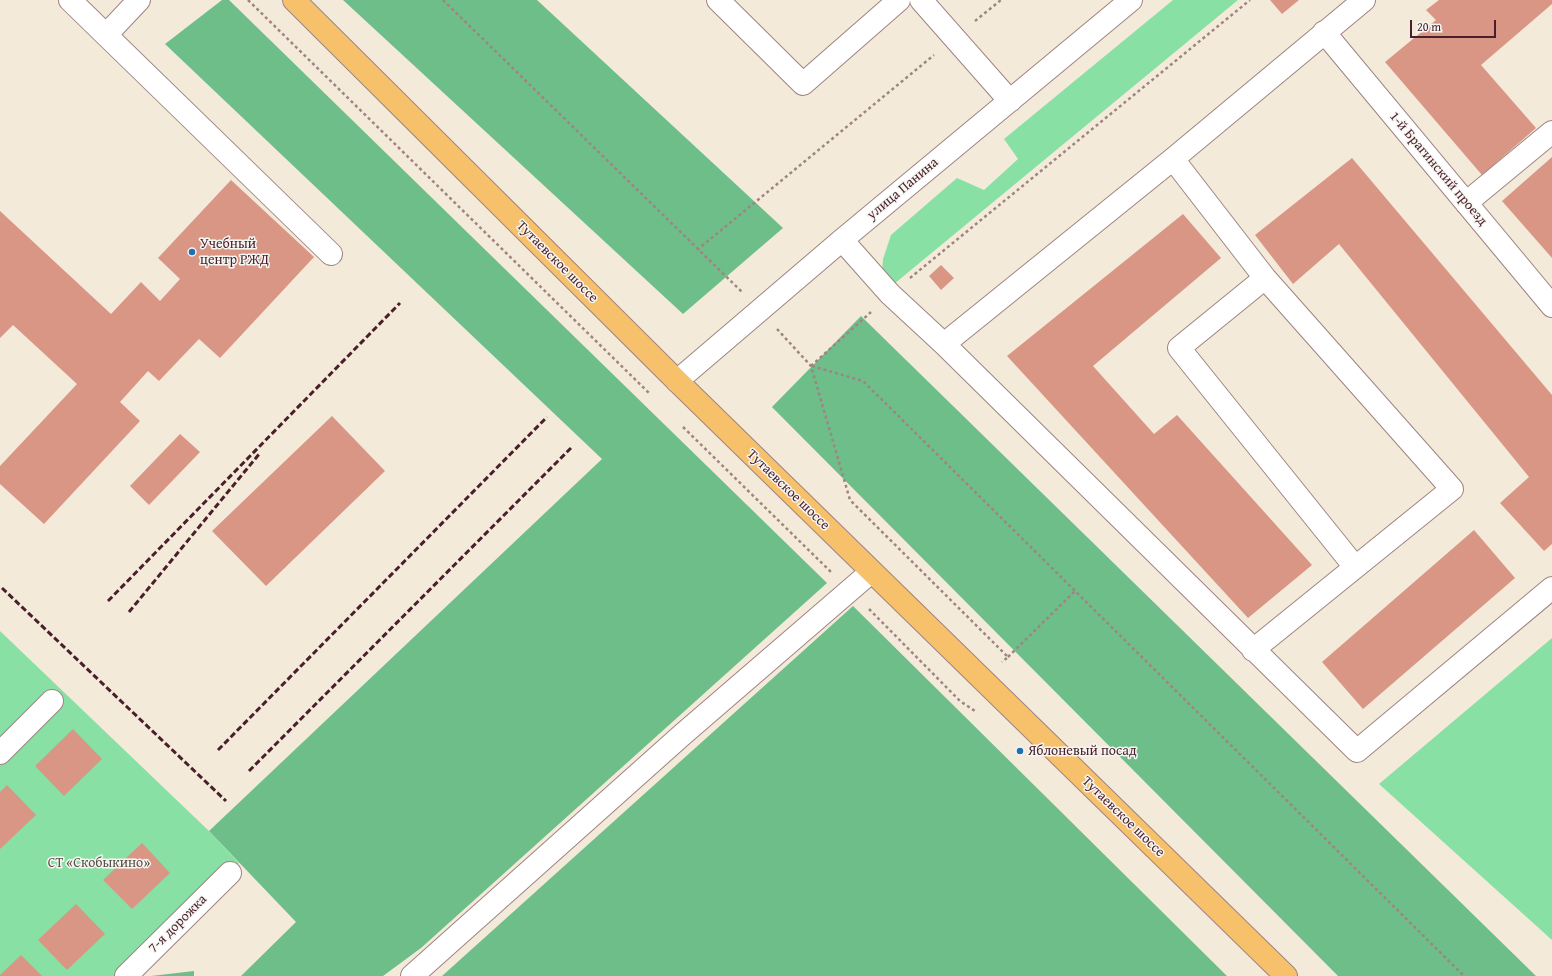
<!DOCTYPE html>
<html>
<head>
<meta charset="utf-8">
<style>
  body { margin:0 }
  #map { position:relative; width:1552px; height:976px; overflow:hidden; background:#f4eada; font-family:"Gentium Book Plus",serif }
  canvas { display:block }
  .scale { position:absolute; left:1410px; top:20px; width:86px; height:18px; box-sizing:border-box; border:2px solid #4a1f2b; border-top:0; padding-left:5px; font-size:12px; line-height:14px; white-space:nowrap; color:#4a1f2b; -webkit-text-stroke:3px #f6f6f2; paint-order:stroke }
</style>
</head>
<body>
<div id="map">
<canvas width="1552" height="976"></canvas>
<div class="scale">20 m</div>
</div>
<script>
const context = document.querySelector('canvas').getContext('2d');
context.lineJoin = 'round';
function paint(path, color) { context.fillStyle = color; context.fill(path, 'evenodd'); }
function trace(path, color, width, dash) { context.strokeStyle = color; context.lineWidth = width; context.lineCap = dash ? 'butt' : 'round'; context.setLineDash(dash || []); context.stroke(path); }
function label(font, color, halo, rows, align = 'center') {
  context.font = font + ' "Gentium Book Plus",serif'; context.lineWidth = 3; context.setLineDash([]); context.textBaseline = 'middle'; context.strokeStyle = halo; context.fillStyle = color; for (const [text, x, y, turn = 0] of rows) {
    context.save(); context.translate(x, y); context.rotate((+turn || 0) * Math.PI / 180); context.textAlign = isNaN(turn) ? turn : align; if (halo) context.strokeText(text, 0, 0); context.fillText(text, 0, 0); context.restore();
  }
}
const green = new Path2D(`
  M1173 0H1238L894 284 882 273 883 259 891 235 957 178 984 190 1018 159 1004 139Z
  M0 631 209 831 239 863 128 976H0Z
  M1552 638V940L1379 784Z`);
const forest = new Path2D(`
  M222 0H229L827 583 421 948 383 976H241L296 922 209 831 602 459 165 44Z
  M343 0H537L783 228 683 314Z
  M861 316 1536 976H1338L760 395 772 407Z
  M853 606 1227 976H442Z
  M194 971V976H151Z`);
const building = new Path2D(`
  M1270 0H1299L1282 14Z
  M1439 0H1552V4L1481 65 1536 128 1482 175 1385 62 1436 20 1426 10Z
  M1552 157V258L1502 201Z
  M1352 158 1552 395V544L1544 551 1500 503 1529 477 1339 244 1293 284 1255 235Z
  M231 180 314 257 220 358 199 339 159 381 148 371 120 402 140 421 44 524 0 484V466L77 384 13 325 0 338V211L111 314 141 282 160 301 180 279 158 258Z
  M1183 214 1221 258 1093 366 1154 434 1177 415 1312 565 1248 618 1007 356Z
  M941 265 954 278 941 290 929 276Z
  M332 416 385 471 266 586 212 531Z
  M180 434 200 452 149 505 130 486Z
  M1474 530 1515 578 1363 709 1322 662Z
  M73 729 102 759 64 796 35 766Z
  M7 785 36 815 0 849V792Z
  M142 843 170 873 132 909 103 880Z
  M76 904 105 934 67 970 38 940Z
  M21 955 42 976H0V975Z`);
const path = new Path2D(`
  M248 0 650 394
  M443 0 742 292
  M975 21 1001 0
  M697 250 934 55
  M910 278 1250 0
  M777 329 811 366 850 500 1008 657 1002 662
  M811 366 871 312
  M812 366 863 381 1464 976
  M683 427 831 572
  M869 609 960 701 975 711
  M1008 657 1075 591`);
const minor = new Path2D(`
  M70 0 331 254
  M718 0 803 84 899 0
  M921 0 1010 101
  M1324 32 1552 306
  M106 35 139 0
  M1173 159 1265 278 1452 489 1253 650
  M1466 203 1552 132
  M842 240 890 294 944 344 1357 751 1552 588
  M1265 278 1179 348 1355 567
  M944 344 1173 159 1364 0
  M677 381 842 240 1131 0
  M0 753 52 701
  M126 976 230 873
  M412 976 682 735 871 572`);
const major = new Path2D(`
  M294 0 677 381 1286 976`);
const rail = new Path2D(`
  M2 588 226 801
  M108 601 400 303
  M129 612 260 453
  M218 750 547 417
  M249 771 571 448`);
const markers = [
  [192,252,4,"#1f6fb2"],
  [1020,751,4,"#1f6fb2"]
];
const streetNames = [
  ["1-й Брагинский проезд",1438,169,50],
  ["улица Панина",903,189,-40],
  ["Тутаевское шоссе",557,262,45],
  ["Тутаевское шоссе",788,490,44],
  ["Тутаевское шоссе",1123,817,44],
  ["7-я дорожка",178,924,-45]
];
const poiNames = [
  ["Учебный",200,244],
  ["центр РЖД",200,260],
  ["Яблоневый посад",1028,751]
];
const parkNames = [
  ["СТ «Скобыкино»",99,863]
];
paint(green, '#88e0a4');
paint(forest, '#6ebe8a');
paint(building, '#d99684');
trace(minor, '#9f8482', 24);
trace(major, '#9f8482', 24);
trace(path, '#9f8482', 2.5, [3, 3]);
trace(minor, '#fff', 22);
trace(major, '#f7c06b', 22);
trace(rail, '#4a1f2b', 3, [6, 3]);
for (const [x, y, r, color] of markers) { const dot = new Path2D(); dot.arc(x, y, r, 0, 2 * Math.PI); context.fillStyle = color; context.fill(dot); trace(dot, '#f6f6f2', 1.5); }
label('14px', '#4a1f2b', '#f6f6f2', streetNames);
label('14px', '#4a1f2b', '#f6f6f2', poiNames, 'left');
label('14px', '#5a4f49', '#f6f6f2', parkNames);
</script>
</body>
</html>
